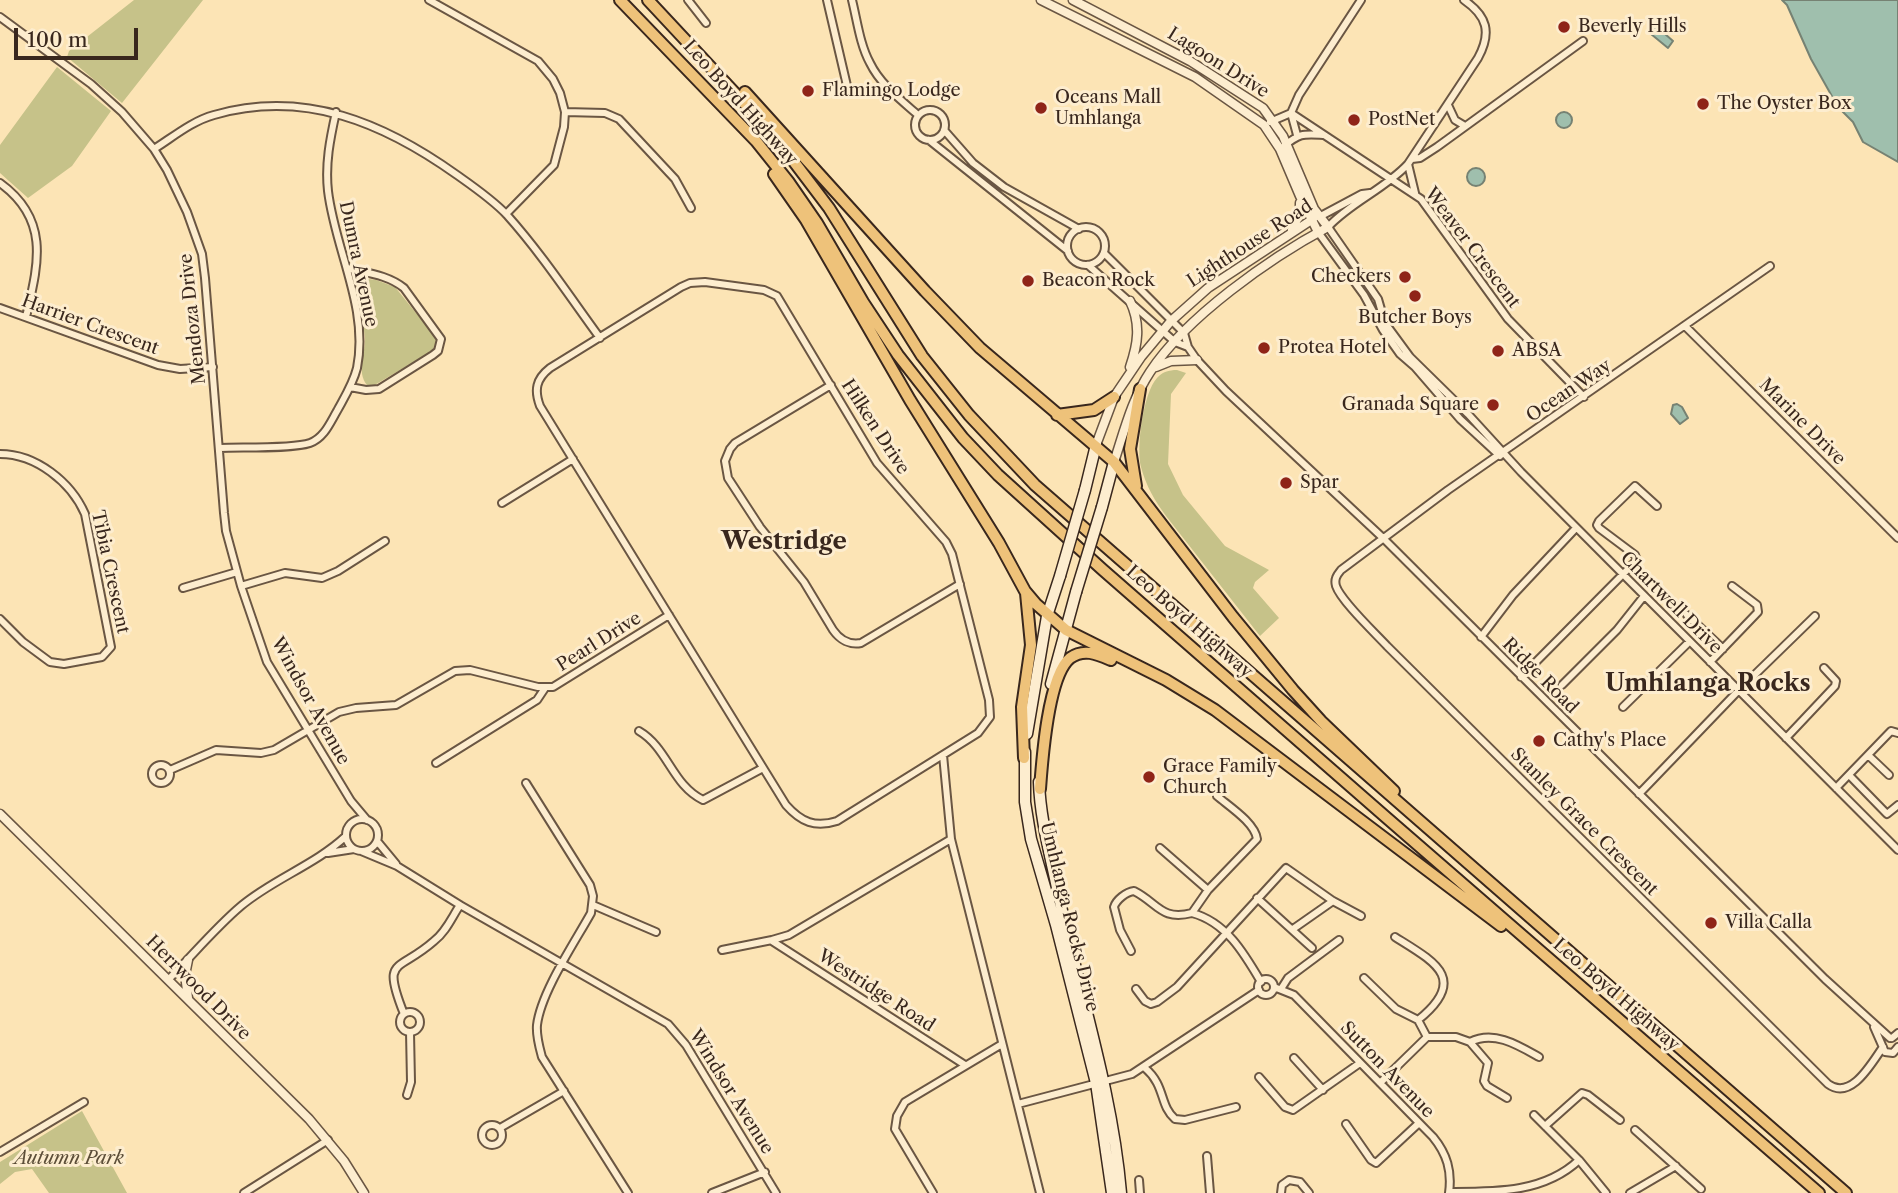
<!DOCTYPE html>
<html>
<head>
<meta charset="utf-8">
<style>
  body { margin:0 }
  #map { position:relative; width:1898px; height:1193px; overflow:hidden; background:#fce4b5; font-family:"Libre Caslon Text",serif }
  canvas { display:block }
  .scale { position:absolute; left:14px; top:28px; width:124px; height:32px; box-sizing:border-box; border:4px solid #39271d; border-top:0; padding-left:9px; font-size:21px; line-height:24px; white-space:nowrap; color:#39271d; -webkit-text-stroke:5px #fdedcf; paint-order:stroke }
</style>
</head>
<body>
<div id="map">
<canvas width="1898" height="1193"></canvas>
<div class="scale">100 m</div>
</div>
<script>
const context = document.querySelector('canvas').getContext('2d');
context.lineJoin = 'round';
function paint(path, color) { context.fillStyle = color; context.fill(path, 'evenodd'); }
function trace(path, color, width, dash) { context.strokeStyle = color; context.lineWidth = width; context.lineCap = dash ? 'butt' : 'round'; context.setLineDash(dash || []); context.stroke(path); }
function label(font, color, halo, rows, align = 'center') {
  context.font = font + ' "Libre Caslon Text",serif'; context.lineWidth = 6; context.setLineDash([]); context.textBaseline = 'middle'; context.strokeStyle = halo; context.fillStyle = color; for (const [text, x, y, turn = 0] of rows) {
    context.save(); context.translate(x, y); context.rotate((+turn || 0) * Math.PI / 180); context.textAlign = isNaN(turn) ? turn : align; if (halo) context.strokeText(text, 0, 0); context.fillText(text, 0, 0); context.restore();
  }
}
const green = new Path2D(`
  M134 0H203L122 103 67 57 69 51Z
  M57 67 111 111 72 166 28 198 0 173V145Z
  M361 278 376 280 395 287 437 339V344L432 351 373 386 367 385C356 372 366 352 365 337 364 320 351 293 361 278Z
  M1177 370 1186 373 1171 394 1168 464 1183 495 1225 546 1269 570 1255 582 1253 588 1279 618 1260 636 1166 516C1155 501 1146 486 1141 467 1136 448 1143 393 1157 378 1162 372 1169 370 1177 370Z
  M82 1111 127 1193H49L32 1169 15 1172 0 1184V1162Z`);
const water = new Path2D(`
  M1782 0H1898V162L1863 142 1853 122 1838 107 1811 59 1787 5Z
  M1657 27 1673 41 1668 48 1651 34 1653 28Z
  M1556 120a8 8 0 1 1 16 0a8 8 0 1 1-16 0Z
  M1467 177a9 9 0 1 1 18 0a9 9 0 1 1-18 0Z
  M1677 404 1682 407 1688 418 1680 424 1671 414 1673 405Z`);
const minor = new Path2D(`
  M429 0 538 61 553 79 560 93 565 112 564 127 554 165 506 214
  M688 0 706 23
  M827 0 848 90
  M852 0C857 20 860 45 870 63 880 84 901 100 918 115
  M1464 0C1487 16 1492 32 1478 58L1408 164C1385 189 1351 202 1328 227L1378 299 1385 323 1410 357 1468 414 1521 472 1898 850
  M0 17 91 84 122 112 154 149 167 170 187 212 202 254 205 278 224 513 226 531 241 586 267 662 351 801 367 820
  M1448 105 1455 120 1465 126
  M915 125a15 15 0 1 1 30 0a15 15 0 1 1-30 0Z
  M565 112 605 113 619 119 675 179 691 208
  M1291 113 1421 199 1508 319 1584 397
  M1291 113 1297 135
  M1270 122 1291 113 1299 95 1361 0
  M944 130 973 163 1004 187 1079 229
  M929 140 1068 251
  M1284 146C1300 133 1303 134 1323 135
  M154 149C173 137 192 121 214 115 305 89 384 123 457 175 474 187 493 200 507 215 541 253 570 297 600 338
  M1412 159 1420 158 1437 147 1583 41
  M1408 164 1415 193
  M0 183C51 220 38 265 26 317
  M1319 217 1362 194 1370 193
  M1067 246a19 19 0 1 1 38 0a19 19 0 1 1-38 0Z
  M1318 232 1364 295 1383 330 1400 354 1415 367 1460 419 1500 456
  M1088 265 1175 342 1188 347 1184 333 1104 253
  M1770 266 1448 490 1341 570C1337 575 1334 579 1336 586 1341 601 1375 633 1387 646L1828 1084C1851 1101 1871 1064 1883 1047
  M347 268C367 273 388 275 404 288L441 339 438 351 433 355 379 389 366 390 350 387
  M705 282 764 290 777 296 877 463 946 542 952 554 989 700 990 717 978 733 837 821C815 828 801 822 786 805L540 406C534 390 536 379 550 368L681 287 690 283Z
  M0 308 158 365 180 369 213 367
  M1685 326 1898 538
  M1188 347 1197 360 1226 391 1384 539 1825 979 1890 1038
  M831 385 735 443 730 449 725 461 728 478 760 527 804 582 833 630C840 640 850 645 861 643L960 584
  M220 448C241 447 292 449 310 443 324 438 330 423 337 411 344 398 353 384 357 368 369 308 335 250 328 191 325 164 330 139 336 112
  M0 454C36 454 71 482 85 514L111 647 102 657 64 664 50 662 23 642 0 619
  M502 503 573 459
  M241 586 285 573 322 578 338 571 385 541
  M183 588 237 572
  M1687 615 1723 649
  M1481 637 1513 595 1576 528
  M1710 662 1758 612 1757 605 1732 586
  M1521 677 1637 560 1635 555 1599 528 1597 525 1599 521 1635 486 1657 506
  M1562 685 1617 630 1644 596
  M1623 707 1689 642
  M639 731C668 748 672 785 703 800L763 768
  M1786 738 1835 686 1836 681 1824 668
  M943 755 951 839 1040 1193
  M1868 755 1889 775
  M436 763 537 700 545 688
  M152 774a9 9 0 1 1 18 0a9 9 0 1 1-18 0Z
  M170 770 216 750 261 753 274 750 339 712 356 708 396 705 455 671 470 670 538 687H553L669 615
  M1849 775 1887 814 1898 805
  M526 783 590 885 593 896 591 913C575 942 541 992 537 1025 536 1036 539 1046 542 1057L628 1193
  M1836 788 1891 731 1898 733
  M1639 794 1738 691 1815 616
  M346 835a16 16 0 1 1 32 0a16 16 0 1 1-32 0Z
  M377 841 396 864
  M1160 848 1208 890
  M361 851 397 866 460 905 668 1024 686 1045 776 1193
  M328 853 354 849
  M1257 898 1312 948
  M593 905 656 932
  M1192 913C1226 922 1244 953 1261 982
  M1293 929 1333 901
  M1395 937C1435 962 1469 979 1418 1020
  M772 941 965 1065
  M722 950 772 940 789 935 951 839
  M1131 951 1120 930 1114 907C1116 900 1126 892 1134 891 1158 903 1161 921 1192 913L1208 890 1257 839C1255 823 1230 807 1217 796
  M1364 978 1396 1009 1418 1020 1427 1037
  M1258 987a8 8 0 1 1 16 0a8 8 0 1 1-16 0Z
  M168 980C192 956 215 928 241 906 273 879 315 865 346 836
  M1274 987 1294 995 1433 1137C1447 1154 1452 1171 1449 1193
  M1136 989 1145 1001 1151 1004 1157 1002 1177 987 1286 868 1333 901 1361 916
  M1281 989 1288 978 1339 940
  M400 1022a10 10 0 1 1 20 0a10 10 0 1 1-20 0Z
  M404 1014C381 956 398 973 434 941 446 932 452 917 460 905
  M1874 1027 1885 1052 1893 1053 1898 1047
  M1892 1038 1898 1033
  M1470 1042C1494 1030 1518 1045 1539 1057
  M1294 1058 1323 1090
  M1145 1068C1166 1086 1159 1105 1175 1119L1185 1120 1236 1107
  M1259 1077 1285 1107 1293 1110 1360 1063
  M1380 1083 1427 1037H1456L1470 1042 1488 1063 1484 1081 1487 1086 1507 1098
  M407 1095 411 1082 410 1032
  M1018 1104 1132 1074 1259 990
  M1534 1115 1579 1160 1606 1193
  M1346 1124 1371 1160 1376 1163 1419 1123
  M482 1135a10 10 0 1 1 20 0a10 10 0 1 1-20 0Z
  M1545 1126 1582 1093 1588 1095 1620 1120
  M500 1128 564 1091
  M1635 1130 1701 1189
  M0 1152 84 1102
  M1207 1156 1210 1193
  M1139 1180 1140 1193
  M1450 1192C1495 1192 1544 1193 1579 1160
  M244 1193 328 1140
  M712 1193 765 1172
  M933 1193 895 1129 897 1116 905 1102 1002 1044
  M1281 1193 1282 1185 1289 1180 1300 1182 1309 1193
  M1630 1193 1676 1166`);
const tertiary = new Path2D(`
  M1041 0 1195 77 1264 125 1280 149 1300 196 1318 232
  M1073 0 1190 61 1263 108 1283 136 1314 209 1328 227C1270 258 1186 317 1150 372 1132 399 1124 432 1114 462
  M1292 230 1300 213V203
  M1130 367C1138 344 1141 324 1130 301
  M1156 367 1171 361 1197 360
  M1096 445 1114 397 1141 357 1171 321 1208 288 1313 219
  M0 814 309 1119 344 1161 364 1193
  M188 998 185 975 188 960`);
const secondary = new Path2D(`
  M1085 490 1096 445
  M1102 507 1114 462
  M1051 684 1076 592
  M1027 734 1047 616 1060 576
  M1025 752V802L1031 839 1056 925 1096 1083 1112 1193
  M1039 782C1040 816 1049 850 1056 883 1077 986 1112 1087 1121 1193`);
const trunk = new Path2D(`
  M620 0 756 141 788 181 817 223 863 302 898 355 963 438 998 475 1103 570 1388 819 1819 1193
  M648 0 773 134 829 208 922 356 969 415 1035 485 1846 1193
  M745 92 925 291 980 348 1114 462 1233 617 1293 690 1321 721 1394 791
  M774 174 806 220 910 400 999 543 1025 591 1036 604 1066 630 1166 680 1215 710 1501 926
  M1057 415 1094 410 1114 397
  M1136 486 1130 449 1140 389
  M1024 758 1022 707 1031 645 1026 593
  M1040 789C1042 761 1048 676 1070 658 1084 648 1097 654 1111 660`);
const secondaryBridge = new Path2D(`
  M1060 576 1085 490
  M1076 592 1102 507`);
const markers = [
  [1564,27,7,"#8f2418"],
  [808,91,7,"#8f2418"],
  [1703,104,7,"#8f2418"],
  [1041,108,7,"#8f2418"],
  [1354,120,7,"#8f2418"],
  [1405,277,7,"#8f2418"],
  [1028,281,7,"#8f2418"],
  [1415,296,7,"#8f2418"],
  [1264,348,7,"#8f2418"],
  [1498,351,7,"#8f2418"],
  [1493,405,7,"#8f2418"],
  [1286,483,7,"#8f2418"],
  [1539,741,7,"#8f2418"],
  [1149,777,7,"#8f2418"],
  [1711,923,7,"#8f2418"]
];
const poiNames = [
  ["Beverly Hills",1578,27],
  ["Flamingo Lodge",822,91],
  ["Oceans Mall",1055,98],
  ["Umhlanga",1055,119],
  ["The Oyster Box",1717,104],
  ["PostNet",1368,120],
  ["Checkers",1391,277,"right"],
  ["Beacon Rock",1042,281],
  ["Butcher Boys",1415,318,"center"],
  ["Protea Hotel",1278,348],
  ["ABSA",1512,351],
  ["Granada Square",1479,405,"right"],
  ["Spar",1300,483],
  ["Cathy's Place",1553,741],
  ["Grace Family",1163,767],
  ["Church",1163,788],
  ["Villa Calla",1725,923]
];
const streetNames = [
  ["Lagoon Drive",1218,63,32],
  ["Leo Boyd Highway",740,103,48],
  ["Lighthouse Road",1250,244,-33],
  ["Weaver Crescent",1472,248,53],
  ["Dumra Avenue",358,264,78],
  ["Mendoza Drive",193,319,-96],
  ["Harrier Crescent",90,325,20],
  ["Ocean Way",1569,391,-34],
  ["Marine Drive",1802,422,45],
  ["Hilken Drive",875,427,57],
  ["Tibia Crescent",110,572,78],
  ["Chartwell Drive",1671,603,45],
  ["Leo Boyd Highway",1189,622,41],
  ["Pearl Drive",599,642,-32],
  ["Ridge Road",1540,676,45],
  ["Windsor Avenue",310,701,61],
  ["Stanley Grace Crescent",1584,822,45],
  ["Umhlanga Rocks Drive",1069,917,76],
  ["Herrwood Drive",198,988,45],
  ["Westridge Road",876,991,33],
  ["Leo Boyd Highway",1616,995,41],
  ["Sutton Avenue",1387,1070,46],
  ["Windsor Avenue",731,1092,58]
];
const parkNames = [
  ["Autumn Park",69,1159]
];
const districtNames = [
  ["Westridge",784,542],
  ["Umhlanga Rocks",1708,684]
];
paint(green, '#c6c289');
paint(water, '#9fbfad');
trace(water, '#768273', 2);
trace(minor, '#6a5643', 10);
trace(tertiary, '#6a5643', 11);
trace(secondary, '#39271d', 13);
trace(trunk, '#39271d', 14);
trace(minor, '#fdedcf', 6);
trace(tertiary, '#fdedcf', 8);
trace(secondary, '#fdedcf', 10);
trace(trunk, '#eec27a', 10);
trace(secondaryBridge, '#39271d', 13, []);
trace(secondaryBridge, '#fdedcf', 10);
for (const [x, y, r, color] of markers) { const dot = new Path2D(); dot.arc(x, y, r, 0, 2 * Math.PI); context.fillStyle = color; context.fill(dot); trace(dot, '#fdedcf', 2.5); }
label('18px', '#39271d', '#fdedcf', poiNames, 'left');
label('18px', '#39271d', '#fdedcf', streetNames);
label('italic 18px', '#5c4e38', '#fdedcf', parkNames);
label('bold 24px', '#39271d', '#fdedcf', districtNames);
</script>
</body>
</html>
